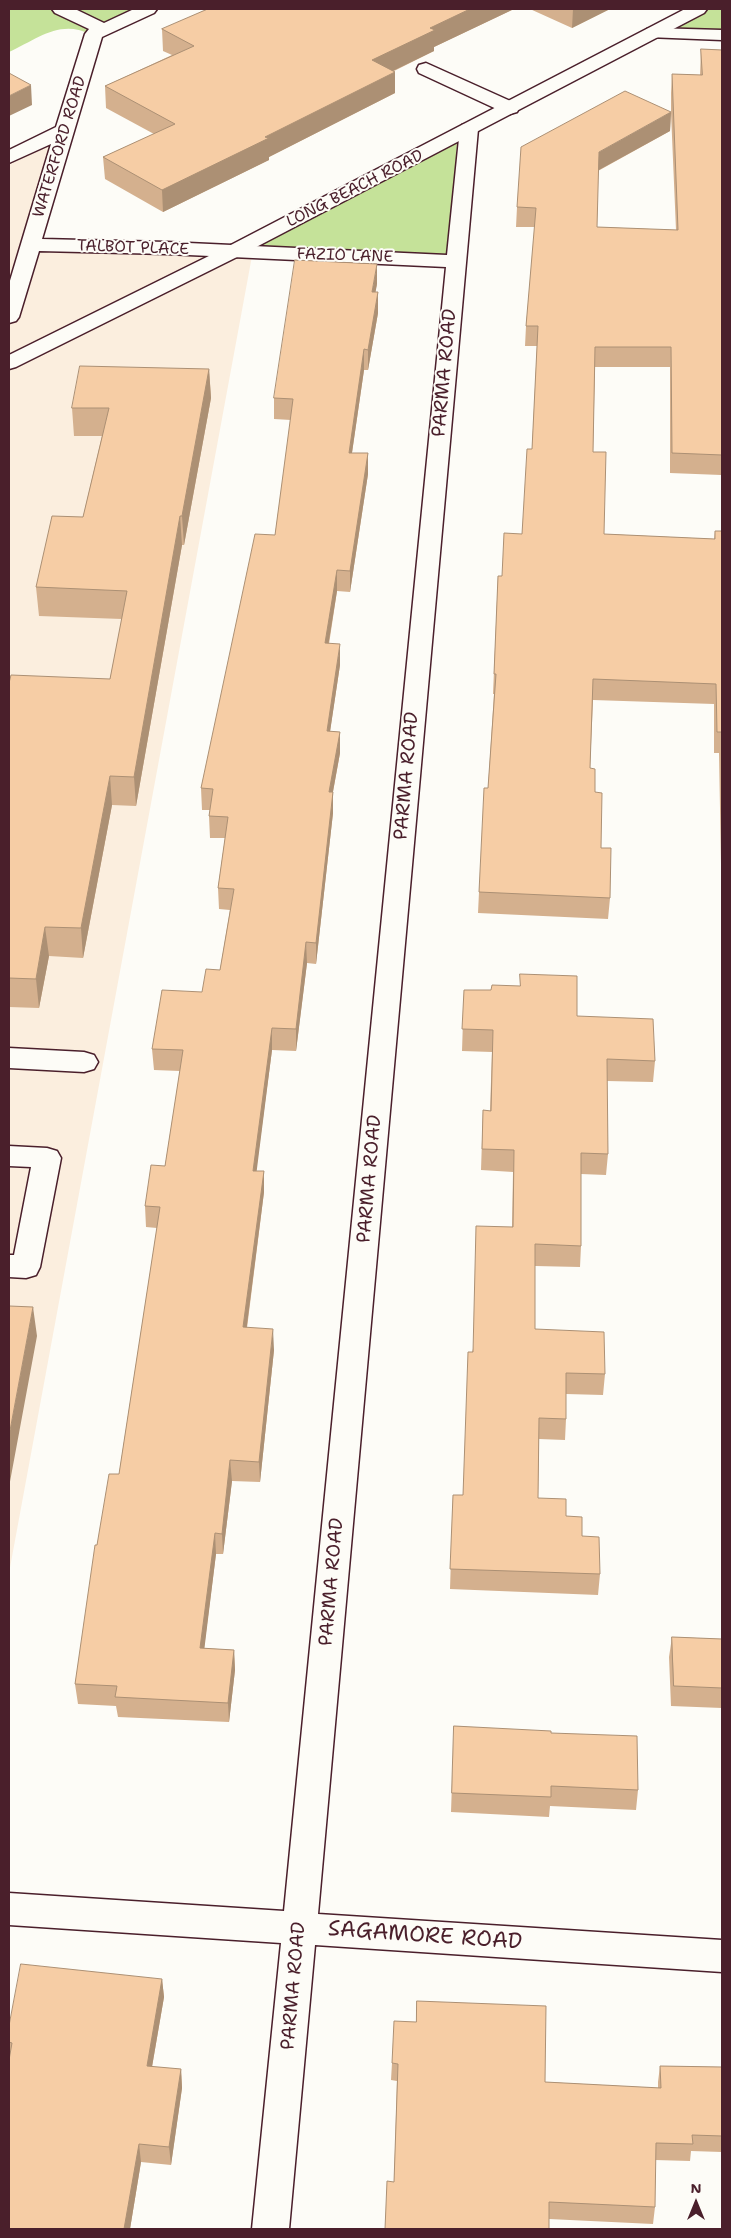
<!DOCTYPE html>
<html>
<head>
<meta charset="utf-8">
<style>
  body { margin:0 }
  #map { position:relative; width:731px; height:2238px; overflow:hidden; background:#fdfcf7; font-family:"Shantell Sans",sans-serif }
  canvas { display:block }
  .frame { position:absolute; inset:0; border:10px solid #4a1f2b; pointer-events:none }
  .north { position:absolute; left:671px; top:2178px; width:50px; height:50px; -webkit-text-stroke:4px #fdfcf7; paint-order:stroke; rotate:0deg; font-size:14px; font-weight:700; line-height:20px; text-align:center; color:#4a1f2b }
  .north::after { content:''; display:block; margin:auto; width:18px; height:22px; background:#4a1f2b; clip-path:polygon(50% 0,100% 100%,50% 72%,0 100%) }
</style>
</head>
<body>
<div id="map">
<canvas width="731" height="2238"></canvas>
<div class="frame"></div>
<div class="north">N</div>
</div>
<script>
const context = document.querySelector('canvas').getContext('2d');
context.lineJoin = 'round';
function paint(path, color) { context.fillStyle = color; context.fill(path, 'evenodd'); }
function trace(path, color, width, dash) { context.strokeStyle = color; context.lineWidth = width; context.lineCap = dash ? 'butt' : 'round'; context.setLineDash(dash || []); context.stroke(path); }
function label(font, color, halo, rows, align = 'center') {
  context.font = font + ' "Shantell Sans",sans-serif'; context.lineWidth = 4; context.setLineDash([]); context.textBaseline = 'middle'; context.strokeStyle = halo; context.fillStyle = color; for (const [text, x, y, turn = 0] of rows) {
    context.save(); context.translate(x, y); context.rotate((+turn || 0) * Math.PI / 180); context.textAlign = isNaN(turn) ? turn : align; if (halo) context.strokeText(text, 0, 0); context.fillText(text, 0, 0); context.restore();
  }
}
const built = new Path2D(`
  M57 139 27 249 252 256 9 1573V162Z`);
const green = new Path2D(`
  M9 9H145L90 34C60 19 37 39 9 52Z
  M707 9H722V33L666 30Z
  M457 143 450 257 256 248Z`);
const minor = new Path2D(`
  M52 9H75L104 23 134 9H157L154 13 102 37 42 239 167 242 447 255 460 129 462 125 469 123 476 125 478 129 318 1914 722 1940V1972L315 1945 289 2229H252L281 1943 9 1925V1893L284 1911 446 267 167 254 39 251 19 317 16 321 9 323V284L51 144 9 163V150L56 127 85 34 89 29 55 13Z
  M653 28 722 30V40L647 37 644 33 647 29Z
  M426 63 517 104 519 108 517 112 510 114 503 112 419 73 417 69 419 65Z
  M9 1048 84 1052 94 1055 98 1062 94 1069 84 1072 9 1068Z
  M9 1146 47 1148 57 1151 61 1158 40 1267 36 1275 26 1278 9 1277V1255H14L31 1167 9 1166Z`);
const major = new Path2D(`
  M685 9H707L704 13 241 255 16 367 9 369V355L227 247Z`);
const wall = new Path2D(`
  M208 9H514L434 47V51L394 71 395 72V93L269 157V160L163 212 105 179 103 157 154 134 106 108 105 86 172 55 163 51 162 29Z
  M530 9H610L572 28Z
  M701 49 722 50V527L721 475 670 473V367H595L593 452 604 534 714 539 715 531H722V864H721L719 753H714V704L593 700 590 768 595 792 601 848 610 898 608 919 478 913 479 892 488 788 494 694H493L498 576H502L522 534 532 449 537 346H525L526 326 535 227H516L517 207 671 112V93L672 74 700 75ZM671 113 676 230 597 227 598 171 670 131Z
  M377 284 375 292H378V313L368 370H364L352 453H368V474L350 592 337 591 329 644 340 665 330 731 340 732V753L333 792V813L316 964 307 963 296 1051 272 1050 256 1171H264V1192L247 1328 274 1350 260 1482 232 1481 223 1554H216L204 1648 234 1650 235 1670 229 1722 118 1717 116 1706 78 1704 75 1684 97 1545 119 1474 157 1228 146 1227 145 1206 165 1166 180 1071 154 1070 152 1049 202 992 220 970 230 910 219 909 218 888 225 838H210L209 816 210 810H202L201 788 275 535 291 420 274 419V398Z
  M209 369 211 398 184 545H182L136 806 112 805 83 958 49 956 39 1008 9 1007V683L110 679 122 619 39 616 36 587 83 517 102 436H74L72 408Z
  M520 974 577 1016 655 1061 653 1082 607 1081 608 1154 606 1175 581 1174V1246L580 1267 535 1266V1329L605 1374 603 1395 566 1394V1419L565 1440 539 1439 538 1498 566 1516 582 1536 600 1574 598 1595 450 1589 453 1495H463L472 1352 512 1227 513 1172 481 1170 483 1110 490 1111 492 1052 462 1051 464 990H491L520 986Z
  M672 1637 722 1639V1708L671 1706 669 1657Z
  M454 1726 551 1733 638 1790 636 1810 550 1806 549 1817 451 1812Z
  M162 1979 164 1997 152 2067 181 2069 182 2088 171 2165 141 2162 130 2229H9V2026Z
  M392 2063 545 2082 658 2088V2082L660 2066 722 2067V2152L691 2151 690 2161 655 2160V2207L653 2224 549 2219 394 2182 397 2081 391 2080Z`);
const shadedWall = new Path2D(`
  M470 9H514L434 47V51L372 81V60L430 28Z
  M573 9H610L572 28Z
  M395 72V93L269 157V160L163 212 162 190 265 137Z
  M31 85 32 105 9 116V96Z
  M671 112 670 131 597 171 599 152Z
  M377 264V284L372 312V292Z
  M378 292V313L368 370V350Z
  M364 349V370L349 473V453Z
  M209 369 211 398 184 545 182 516Z
  M368 453V474L350 592V571Z
  M180 516 182 545 136 806 134 777Z
  M337 570V591L325 665V643Z
  M340 644V665L327 752V731Z
  M340 732V753L329 813V792Z
  M110 776 112 805 83 958 81 928Z
  M333 792V813L316 964V943Z
  M45 927 49 956 39 1008 36 979Z
  M306 942 307 963 296 1051V1029Z
  M272 1028V1050L254 1192 253 1171Z
  M264 1171V1192L244 1348 243 1327Z
  M33 1307 37 1336 9 1487V1436Z
  M273 1329 274 1350 260 1482 259 1462Z
  M230 1460 232 1481 223 1554 222 1534Z
  M215 1533 216 1554 202 1668 200 1648Z
  M234 1650 235 1670 229 1722 228 1703Z
  M162 1979 164 1997 149 2084 147 2066Z
  M181 2069 182 2088 171 2165 169 2147Z
  M139 2144 141 2162 130 2229H124Z`);
const building = new Path2D(`
  M208 9H470L430 28 435 30 372 60 395 72 265 137 269 138 162 190 103 157 175 124 105 86 194 46 162 29Z
  M701 49 722 50V455L672 453 671 347H595L593 452H606L604 534 715 539V531H722V761V732H717L716 684 593 679 590 768 595 769V792L602 793 601 848H611L610 898 479 892 484 788H488L496 674H494L498 576H502L504 533 522 534 527 449H532L538 326H526L536 208 517 207 521 147 625 91 671 112 599 152 597 227 678 230 672 74 702 75Z
  M9 73 31 85 9 96Z
  M295 260 377 264 372 292H378L368 350 364 349 349 453H368L350 571 337 570 325 643 340 644 327 731 340 732 329 792H333L316 943 306 942 296 1029 272 1028 253 1171H264L243 1327 273 1329 259 1462 230 1460 222 1534 215 1533 200 1648 234 1650 228 1703 115 1697 117 1686 75 1684 95 1545H97L109 1474H119L160 1207 145 1206 151 1165 165 1166 183 1050 152 1049 162 990 202 992 206 969 220 970 234 889 218 888 228 817 209 816 213 789 201 788 255 534 275 535 293 399 274 398Z
  M80 366 209 369 182 516H180L134 777 110 776 81 928 45 927 36 979 9 978V683L11 675 110 679 127 591 36 587 52 516 83 517 109 408H72Z
  M520 974 577 976V1016L653 1019 655 1061 607 1059 608 1154 581 1153V1246L535 1244V1329L604 1332 605 1374 566 1373V1419L539 1418 538 1498 566 1499V1516L582 1517V1536L599 1537 600 1574 450 1569 453 1495H463L468 1352H473L476 1226 513 1227 514 1150 482 1149 483 1110 491 1111 493 1030 462 1029 464 990H491L492 985 520 986Z
  M9 1306 33 1307 9 1436Z
  M672 1637 722 1639V1688L674 1686Z
  M454 1726 551 1731V1733L637 1736 638 1790 551 1786V1797L452 1793Z
  M21 1964 162 1979 147 2066 181 2069 169 2147 139 2144 124 2229H9V2060L12 2043 9 2042V2026Z
  M417 2001 546 2006 545 2082 661 2088 660 2066 722 2067V2136L692 2135 693 2144 656 2143 655 2207 549 2202V2229H385L387 2181 394 2182 398 2064 392 2063 394 2021 416 2022Z`);
const farStreetnames = [
  ["WATERFORD ROAD",60,147,-73],
  ["LONG BEACH ROAD",355,189,-27],
  ["TALBOT PLACE",133,248,2],
  ["FAZIO LANE",345,256,2]
];
const streetNames = [
  ["PARMA ROAD",445,373,-85],
  ["PARMA ROAD",407,776,-85],
  ["PARMA ROAD",370,1179,-85],
  ["PARMA ROAD",332,1582,-85],
  ["PARMA ROAD",294,1986,-85]
];
const nearStreetnames = [
  ["SAGAMORE ROAD",425,1936,4]
];
paint(built, '#fbeede');
paint(green, '#c5e299');
trace(minor, '#4a1f2b', 3);
trace(major, '#4a1f2b', 3);
paint(minor, '#fdfcf7');
paint(major, '#fdfcf7');
paint(wall, '#d4b08e');
paint(shadedWall, '#ac9074');
paint(building, '#f6cda5');
trace(building, '#ac9074', 1);
label('16px', '#4a1f2b', '#fdfcf7', farStreetnames);
label('19px', '#4a1f2b', '#fdfcf7', streetNames);
label('22px', '#4a1f2b', '#fdfcf7', nearStreetnames);
</script>
</body>
</html>
